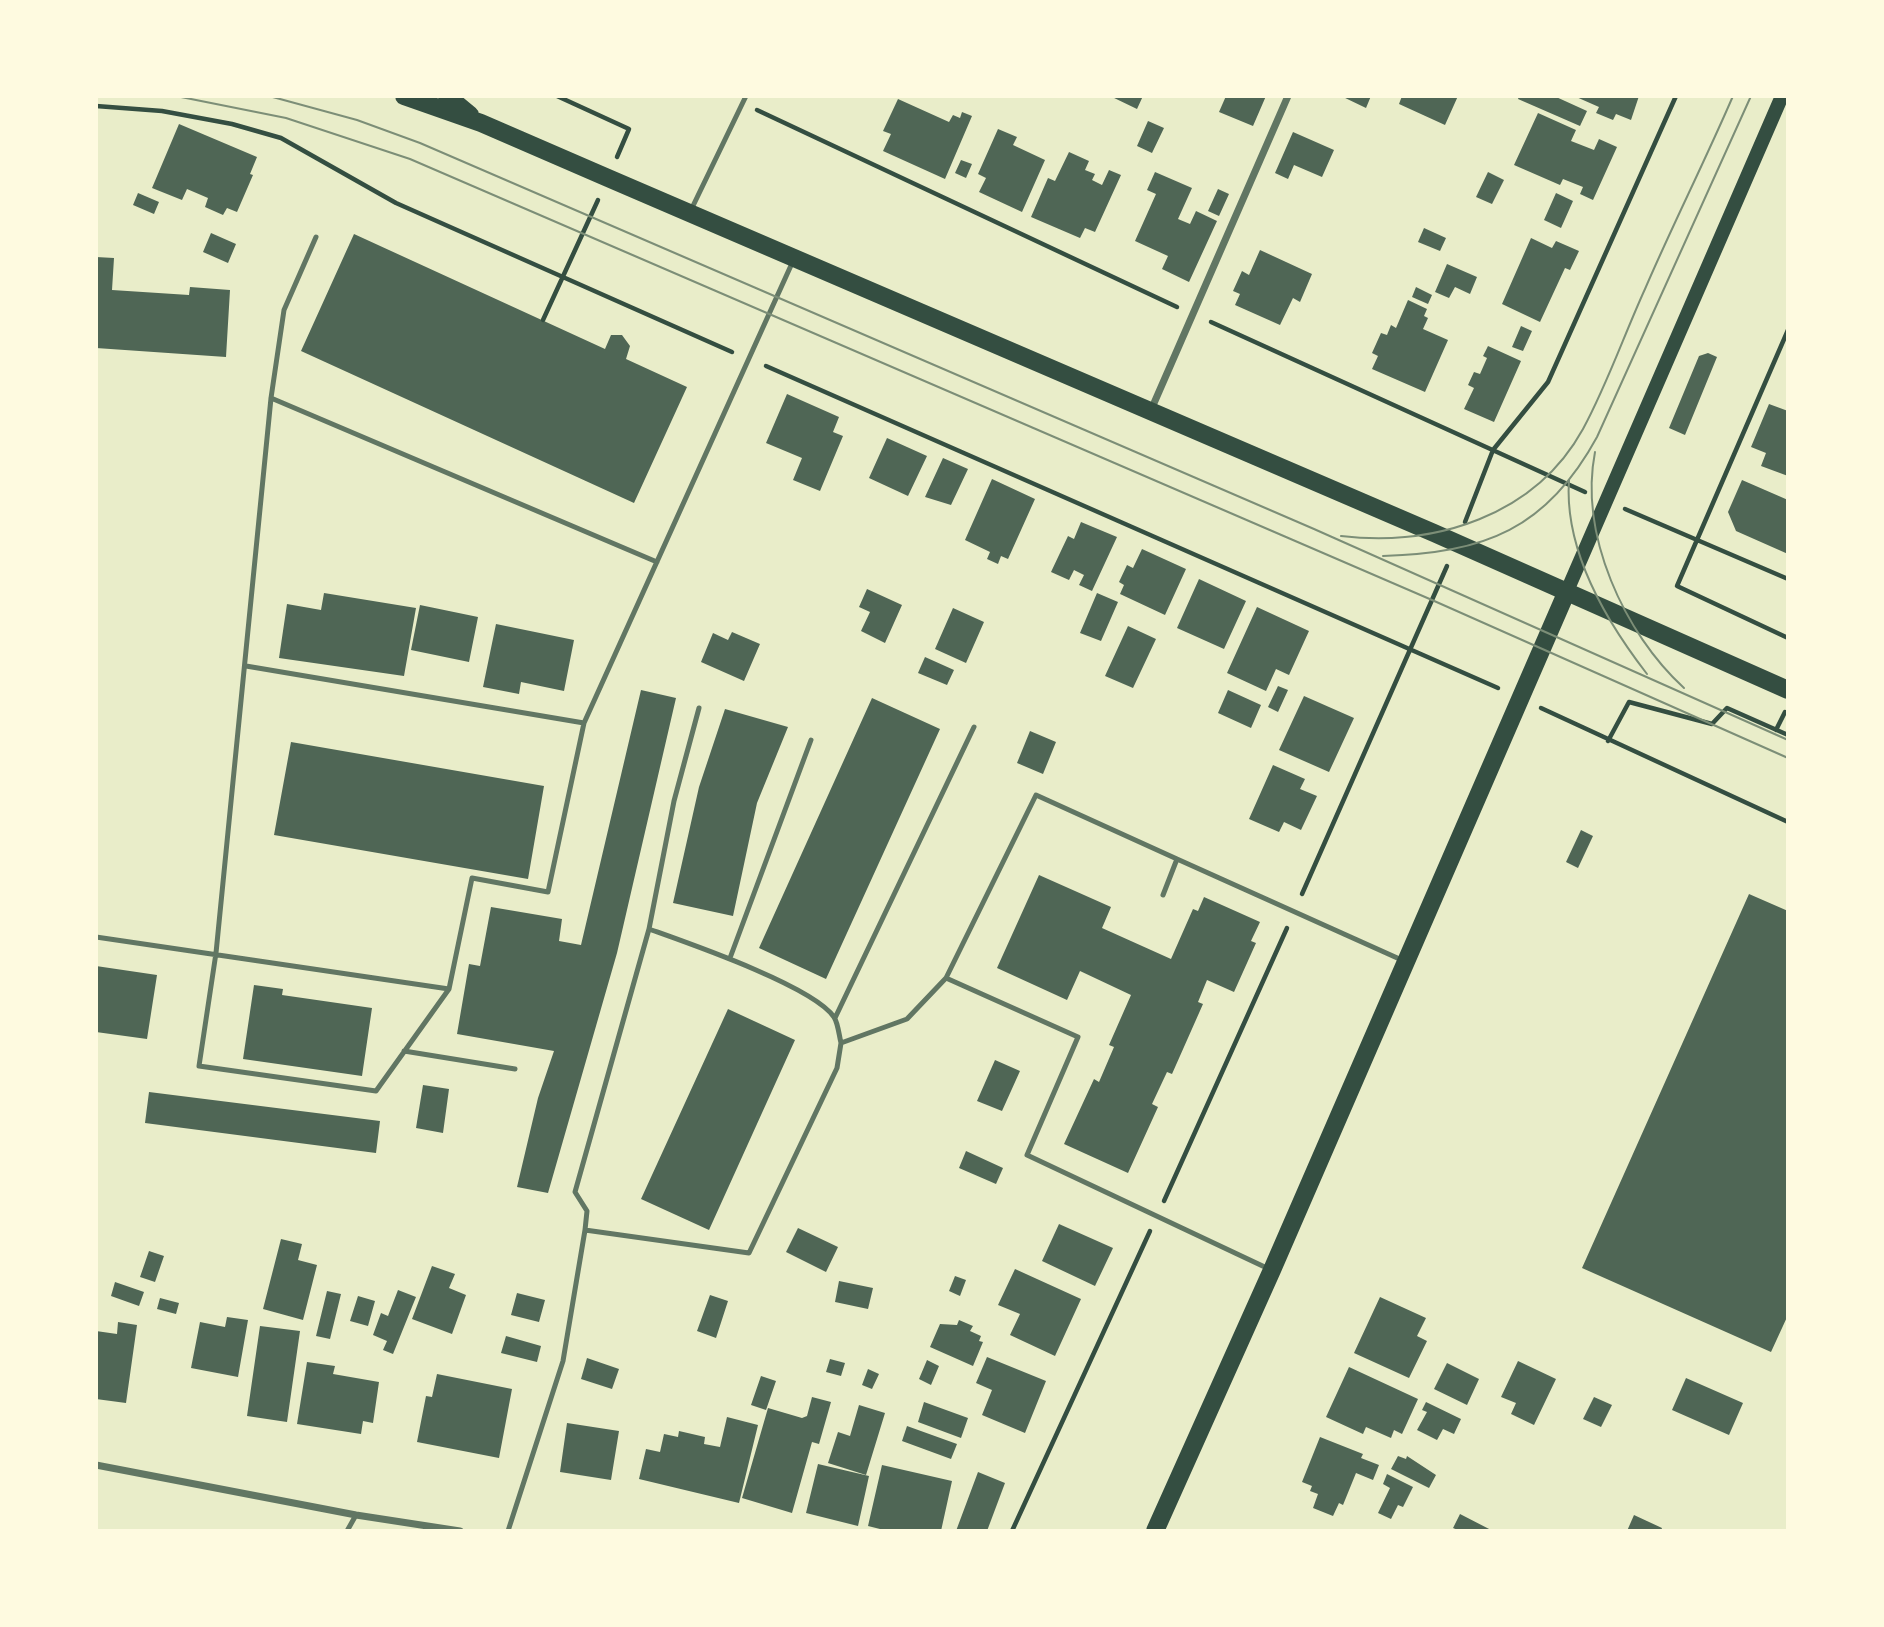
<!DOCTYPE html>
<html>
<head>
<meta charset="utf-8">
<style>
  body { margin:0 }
  #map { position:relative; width:1884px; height:1627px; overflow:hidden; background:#e9edc9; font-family:"Golos Text",sans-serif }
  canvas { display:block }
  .frame { position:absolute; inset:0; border:98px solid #fefae0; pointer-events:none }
</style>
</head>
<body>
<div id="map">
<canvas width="1884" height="1627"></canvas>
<div class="frame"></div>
</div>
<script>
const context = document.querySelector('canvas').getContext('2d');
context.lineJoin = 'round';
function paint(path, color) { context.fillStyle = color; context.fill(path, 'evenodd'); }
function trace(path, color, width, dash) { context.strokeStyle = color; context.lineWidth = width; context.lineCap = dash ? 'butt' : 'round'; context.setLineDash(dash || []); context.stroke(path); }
const building = new Path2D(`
  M1110 96H1143L1137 109Z
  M1226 96H1266L1253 126 1219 112Z
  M1341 96H1371L1366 108Z
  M1402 96H1458L1445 125 1399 104Z
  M1519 96H1554L1587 111 1580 126 1518 99Z
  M1574 96H1639L1631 120 1616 114 1613 120 1596 113 1599 107Z
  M898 99 949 122 953 115 960 118 962 112 972 116 945 179 883 151 891 134 883 131Z
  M1538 113 1576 130 1571 141 1594 150 1599 139 1617 147 1593 200 1580 194 1583 187 1563 179 1560 185 1514 165Z
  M1148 121 1164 128 1152 153 1137 146Z
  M179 124 257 157 250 174 253 175 237 212 227 208 223 215 205 207 208 198 187 189 182 200 152 188Z
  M998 129 1017 137 1013 145 1045 160 1022 212 979 192 986 178 978 174Z
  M1293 132 1334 150 1322 177 1294 165 1288 179 1275 173Z
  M1069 152 1089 161 1085 170 1095 174 1092 180 1102 185 1109 170 1121 175 1095 232 1085 228 1080 238 1031 217 1048 178 1055 181Z
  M961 160 972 164 966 178 955 173Z
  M1155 172 1192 188 1178 219 1190 224 1196 211 1217 221 1189 282 1162 269 1168 256 1135 241 1156 194 1147 190Z
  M1488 172 1504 180 1492 204 1476 197Z
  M1218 189 1229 194 1219 216 1208 211Z
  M138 193 159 202 154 214 133 205Z
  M1556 193 1573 201 1561 228 1544 220Z
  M1424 228 1446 238 1440 251 1418 242Z
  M211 233 236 244 228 263 203 252Z
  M354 234 605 349 611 335H622L630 346 626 359 687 387 634 503 301 351Z
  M1531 238 1552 248 1556 241 1579 251 1570 270 1565 268 1540 322 1502 304Z
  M1260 250 1312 274 1300 302 1293 298 1280 325 1235 305 1240 294 1233 291 1242 271 1249 275Z
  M96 257 114 258 112 290 189 295 190 287 230 290 226 357 96 348Z
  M1447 264 1477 277 1470 294 1455 287 1449 298 1435 292Z
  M1416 287 1432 295 1428 304 1412 297Z
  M1408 300 1427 309 1424 316 1428 318 1423 329 1448 340 1425 392 1372 369 1378 356 1372 353 1381 333 1387 335 1391 325 1396 328Z
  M1521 326 1532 331 1523 351 1512 347Z
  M1488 346 1521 361 1494 422 1464 409 1474 388 1468 385 1474 372 1480 374 1487 358 1483 356Z
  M1708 353 1717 357 1685 435 1669 428 1699 356Z
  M787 394 839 417 833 432 843 436 820 491 793 480 802 458 766 443Z
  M1769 404 1788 411V476L1761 466 1766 453 1751 447Z
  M887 438 927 456 908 496 869 478Z
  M943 458 968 469 951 505 925 497Z
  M992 479 1035 499 1008 559 1001 556 998 564 987 559 990 552 965 540Z
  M1742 480 1788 500V554L1736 531 1728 512Z
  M1081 522 1117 537 1092 591 1079 585 1084 575 1074 570 1069 580 1051 572 1068 536 1074 539Z
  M1142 549 1186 569 1165 615 1120 594 1124 585 1119 582 1127 565 1133 568Z
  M1199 579 1246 601 1224 649 1177 628Z
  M867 589 902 605 885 643 861 631 870 612 859 607Z
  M324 593 416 608 404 676 279 658 287 604 321 610Z
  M1097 593 1118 602 1101 641 1080 633Z
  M420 605 478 617 469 662 411 650Z
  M1257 607 1309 631 1289 675 1276 669 1266 691 1227 673Z
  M953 608 984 622 966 663 935 649Z
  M496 624 574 640 564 691 521 682 519 694 483 687Z
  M1128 626 1156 639 1133 688 1105 676Z
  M732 632 760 644 744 681 701 662 713 633 728 640Z
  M925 657 954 670 947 685 918 673Z
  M1278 686 1288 690 1278 712 1268 707Z
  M641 690 676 698 617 953 548 1193 517 1187 538 1098 554 1051 457 1034 469 964 480 966 491 907 562 919 559 941 581 945Z
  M1228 690 1261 705 1251 728 1218 713Z
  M1304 696 1354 718 1329 772 1279 750Z
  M872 698 940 729 826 979 759 948Z
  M725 709 788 727 757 803 733 916 673 903 699 787Z
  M1030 731 1056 742 1043 774 1017 763Z
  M291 742 544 786 528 879 274 835Z
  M1273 765 1305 779 1300 789 1317 796 1301 830 1284 822 1279 832 1249 819Z
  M1581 830 1593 836 1578 868 1566 862Z
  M1039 875 1111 907 1102 928 1171 959 1193 909 1198 911 1204 897 1260 922 1251 941 1256 943 1234 992 1207 980 1198 1002 1203 1004 1172 1074 1167 1072 1152 1104 1158 1107 1128 1173 1064 1144 1094 1079 1099 1082 1114 1047 1109 1045 1131 995 1080 971 1067 1000 997 968Z
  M1749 894 1788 911V1315L1771 1352 1582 1268Z
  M96 966 157 975 147 1039 96 1032Z
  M254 985 283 989 282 995 372 1008 362 1076 243 1059Z
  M728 1009 795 1040 709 1230 641 1199Z
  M995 1060 1020 1071 1002 1111 977 1101Z
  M423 1085 449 1089 443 1133 416 1128Z
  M149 1092 380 1121 376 1153 145 1123Z
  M966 1151 1003 1168 996 1184 959 1168Z
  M1059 1224 1113 1248 1095 1286 1042 1261Z
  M798 1228 838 1247 826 1272 786 1252Z
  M281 1239 302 1244 298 1260 317 1265 303 1320 263 1309Z
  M149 1251 164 1256 155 1282 140 1277Z
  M432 1266 455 1274 449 1288 466 1295 452 1334 412 1319Z
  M1015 1269 1081 1299 1055 1356 1010 1335 1020 1314 998 1305Z
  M955 1276 966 1280 960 1296 949 1291Z
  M839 1281 873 1288 868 1309 835 1302Z
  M115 1282 144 1292 139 1306 111 1296Z
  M398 1290 416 1297 393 1354 383 1350 387 1341 373 1335 381 1313 388 1316Z
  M327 1291 341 1294 330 1339 316 1336Z
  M517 1293 545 1300 539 1322 511 1315Z
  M710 1295 728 1301 716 1338 697 1331Z
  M358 1296 375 1301 368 1326 350 1321Z
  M1380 1297 1426 1318 1417 1336 1427 1341 1409 1378 1354 1353Z
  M160 1298 179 1303 176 1314 157 1309Z
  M227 1317 248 1320 238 1377 191 1368 200 1322 225 1327Z
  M959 1320 973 1326 970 1331 981 1336 979 1341 983 1342 973 1366 930 1347 940 1324 957 1325Z
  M118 1322 137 1325 126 1403 96 1399V1331L117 1334Z
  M260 1326 300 1331 287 1422 247 1416Z
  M506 1336 541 1346 537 1362 501 1353Z
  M987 1357 1046 1381 1025 1433 982 1415 992 1390 976 1383Z
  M587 1358 619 1369 612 1389 581 1379Z
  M830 1359 845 1363 841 1376 826 1372Z
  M927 1360 939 1366 931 1385 919 1379Z
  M1518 1361 1556 1379 1534 1425 1511 1414 1516 1403 1501 1397Z
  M307 1362 335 1366 333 1374 379 1382 373 1423 363 1421 361 1434 297 1424Z
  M1447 1363 1479 1379 1467 1405 1434 1389Z
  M1349 1367 1418 1399 1402 1434 1394 1430 1391 1438 1366 1427 1363 1434 1326 1417Z
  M868 1369 879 1374 872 1389 862 1385Z
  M437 1374 512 1389 499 1458 417 1442 426 1396 432 1397Z
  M761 1376 776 1381 766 1410 751 1405Z
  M1686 1378 1743 1403 1729 1435 1672 1410Z
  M812 1397 831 1402 819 1444 812 1442 792 1513 742 1498 768 1408 802 1418 807 1416Z
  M1594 1397 1612 1405 1601 1427 1583 1419Z
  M924 1402 968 1418 961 1438 918 1422Z
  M1426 1402 1461 1419 1454 1434 1443 1429 1437 1440 1417 1430 1427 1412 1422 1410Z
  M859 1405 885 1413 866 1475 828 1463 838 1432 850 1436Z
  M727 1417 758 1425 739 1503 639 1479 646 1449 660 1452 664 1434 678 1437 679 1431 705 1437 704 1444 720 1447Z
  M567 1423 619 1431 611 1480 560 1472Z
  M907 1426 957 1444 951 1459 902 1441Z
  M1320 1437 1363 1454 1361 1458 1379 1465 1373 1480 1356 1473 1343 1505 1339 1503 1333 1516 1313 1508 1318 1494 1310 1491 1312 1486 1302 1482Z
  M1398 1456 1406 1459 1407 1456 1436 1475 1429 1488 1391 1469Z
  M818 1464 869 1476 858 1526 806 1513Z
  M882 1465 952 1481 941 1531H888L868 1526Z
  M978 1472 1005 1483 987 1531H956Z
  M1387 1474 1413 1487 1403 1507 1398 1505 1391 1519 1378 1513 1390 1488 1383 1484Z
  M1460 1514 1493 1531H1460L1453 1528Z
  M1634 1515 1662 1528 1661 1531H1627Z`);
const path = new Path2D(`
  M557 96 629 129 617 157
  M96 106 162 111 232 124 281 138 396 203 732 352
  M757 110 1177 307
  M543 320 598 200
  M1211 322 1585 492
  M1788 330 1677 586 1788 638
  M766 366 1498 688
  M1625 509 1788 579
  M1465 522 1493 450 1548 382 1676 96
  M1541 708 1788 822
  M1776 730 1785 712
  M1608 741 1629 702 1712 724 1727 708 1788 735
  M1302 894 1447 566
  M1164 1201 1287 928
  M1012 1531 1150 1231`);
const service = new Path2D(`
  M691 210 746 96
  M316 237 284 310 271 398 216 953 199 1066 376 1091 449 989 472 878 548 892 584 723 793 261
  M271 398 657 562
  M246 666 584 723
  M699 708 674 801 649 929C688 943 813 986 834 1017 838 1023 839 1035 841 1043L907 1019 946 978
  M1177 859 1404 961
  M1163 895 1177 859 1036 795 946 978 1078 1037 1027 1155 1269 1269
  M96 937 449 989
  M730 958 811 740
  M835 1018 974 727
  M404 1051 515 1069
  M585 1230 587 1211 575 1192 649 929
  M347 1531 356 1515
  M508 1531 563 1361 585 1230 749 1253 837 1068 841 1043`);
const minor = new Path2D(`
  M1151 410 1288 96
  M96 1465 356 1515 460 1531`);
const secondary = new Path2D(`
  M1567 591 1782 96`);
const primary = new Path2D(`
  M404 96 481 123 608 178 1434 533 1788 690
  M447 96 470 115
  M1155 1531 1272 1270 1567 591`);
const tram = new Path2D(`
  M176 96 286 118 410 159 1432 600 1788 758
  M269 96 357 120 420 143 1314 529 1788 740
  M1595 452C1579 535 1624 633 1684 688
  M1569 480C1564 551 1606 621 1647 674
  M1341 536C1435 547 1535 516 1583 429 1607 385 1624 335 1645 289 1673 224 1705 161 1733 96
  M1383 556C1485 553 1547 529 1597 437L1751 96`);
paint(building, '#4f6655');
trace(path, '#344e41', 4.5);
trace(service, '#617663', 5);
trace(minor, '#617663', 7);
trace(secondary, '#344e41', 14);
trace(primary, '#344e41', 18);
trace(tram, '#7c8e77', 2);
</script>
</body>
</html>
